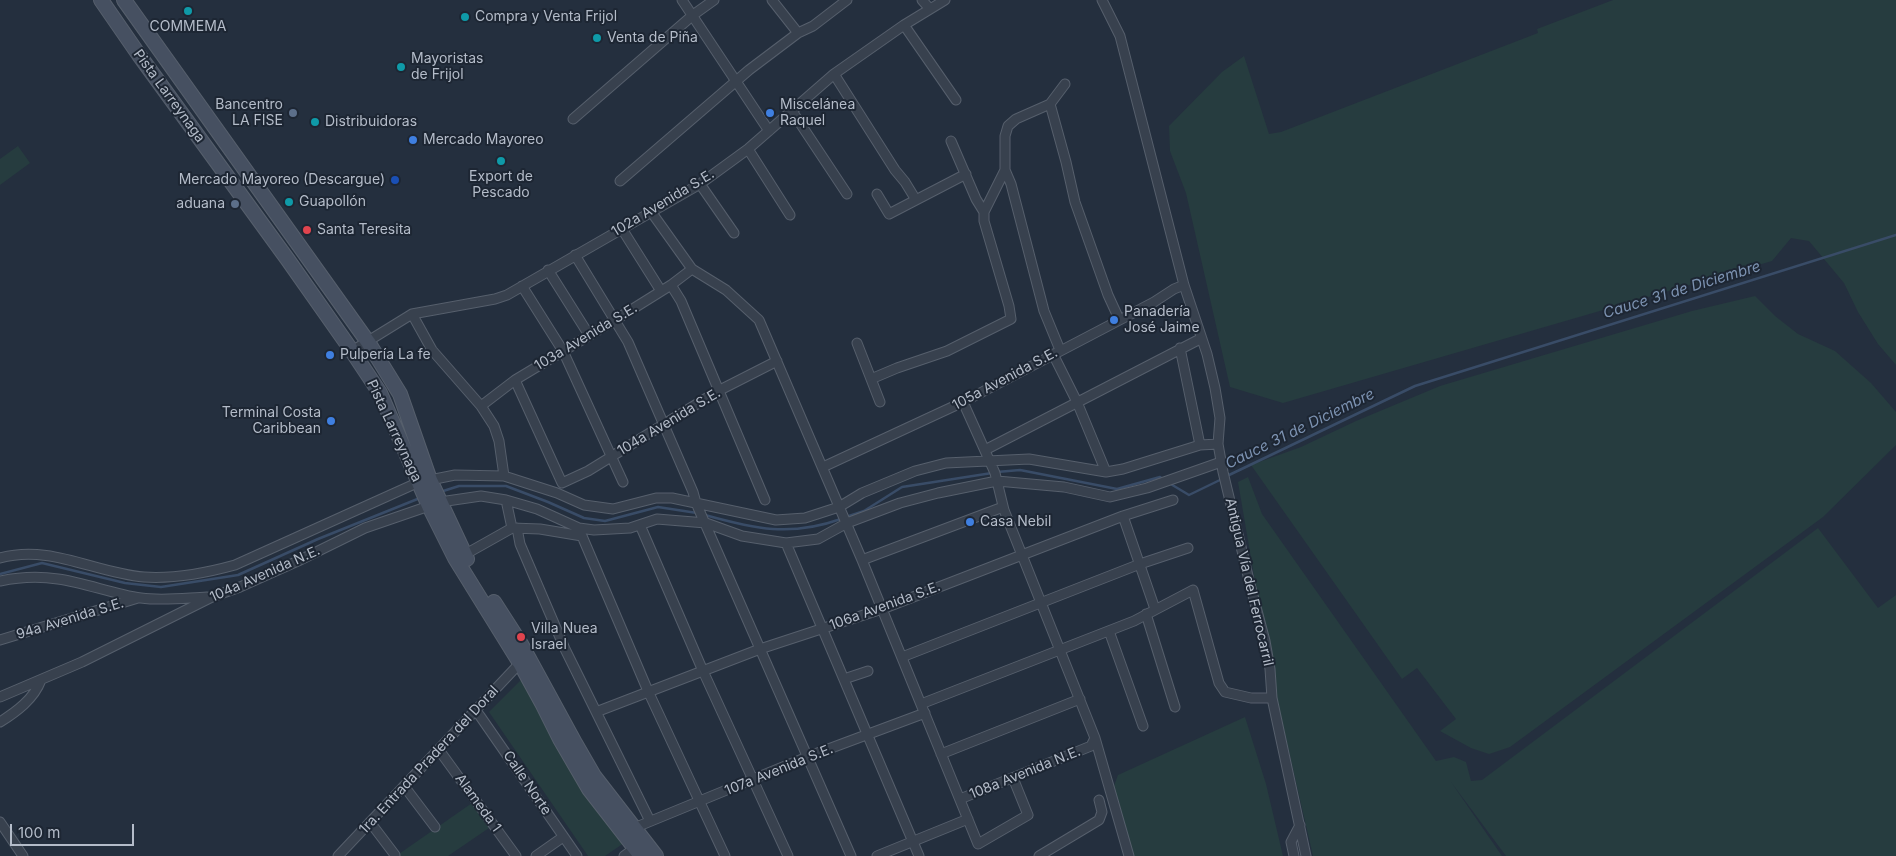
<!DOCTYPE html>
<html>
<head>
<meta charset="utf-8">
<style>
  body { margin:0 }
  #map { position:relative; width:1896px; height:856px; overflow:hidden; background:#242f3e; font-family:Inter,sans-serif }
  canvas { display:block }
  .scale { position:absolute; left:10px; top:824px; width:124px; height:22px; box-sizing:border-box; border:2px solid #b4bcc9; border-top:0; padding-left:6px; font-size:15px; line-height:18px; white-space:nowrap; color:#b4bcc9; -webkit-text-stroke:4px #1d2633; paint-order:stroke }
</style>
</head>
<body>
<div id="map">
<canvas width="1896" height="856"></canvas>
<div class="scale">100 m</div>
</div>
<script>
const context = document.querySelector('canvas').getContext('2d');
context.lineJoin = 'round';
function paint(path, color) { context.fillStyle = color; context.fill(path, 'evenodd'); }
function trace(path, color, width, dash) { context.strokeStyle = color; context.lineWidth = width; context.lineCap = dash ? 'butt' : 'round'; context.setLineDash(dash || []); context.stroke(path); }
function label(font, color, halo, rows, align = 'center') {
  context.font = font + ' Inter,sans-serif'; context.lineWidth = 4; context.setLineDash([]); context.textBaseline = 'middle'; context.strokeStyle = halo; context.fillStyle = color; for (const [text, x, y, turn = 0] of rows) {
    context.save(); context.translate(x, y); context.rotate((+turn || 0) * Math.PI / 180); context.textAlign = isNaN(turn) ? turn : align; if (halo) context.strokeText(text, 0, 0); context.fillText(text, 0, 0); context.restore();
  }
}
const green = new Path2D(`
  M1613 0H1896V365L1878 344 1858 312 1844 283 1809 241 1791 238 1772 261 1283 403 1230 387 1186 193 1170 151 1169 126 1222 72 1244 56 1269 134 1281 132 1538 33 1537 29Z
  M18 146 30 163 0 185V159Z
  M1755 296 1775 316 1798 334 1835 351 1871 383 1896 412V445L1823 517 1510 747 1489 754 1471 748 1440 731 1456 719 1417 668 1402 679 1251 465 1301 447 1356 421 1440 386 1692 311Z
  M1248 477 1262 514 1436 761 1454 757 1466 762 1471 781 1482 780 1818 528 1878 608 1896 595V856H1506L1451 782 1502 856H1313L1270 669 1238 482Z
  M522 679 624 843 605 856H588L489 712Z
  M1245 717 1266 784 1283 856H1128L1111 794 1118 775Z
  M472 803 489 828 448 856H396Z`);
const stream = new Path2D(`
  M997 472 1020 470 1117 489 1160 477 1162 479
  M1227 476 1415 386 1896 235
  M1169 483 1189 495 1222 479
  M440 492 459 486H506L548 502 584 518 605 521 658 507 697 513
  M705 515C755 529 790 537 841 519
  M846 517 864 511 902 487 992 473
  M0 574 42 563 125 583 161 587 238 575 318 539 420 498`);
const street = new Path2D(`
  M682 0 769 131
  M772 0 798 33
  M922 0 930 9
  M1102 0 1120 36 1184 285 1207 354 1215 388 1220 418 1218 444 1223 472 1250 584 1265 641 1270 669 1272 698 1306 856
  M904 25 956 100
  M834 74 895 170 905 182 916 200
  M1050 104 1066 162 1075 202 1108 295 1119 319
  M792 111 847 194
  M573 119 693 15 714 0
  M951 141 976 199 984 212
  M748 149 790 215
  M1005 170 1011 184 1044 311 1060 350
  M620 181 749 70 798 33 813 26 847 0
  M700 184 734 233
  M877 194 889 214 966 174
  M652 213 692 269 726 290 759 320 862 560 978 844 1028 815 1013 778
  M622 229 661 291
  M575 255 628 342 693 492 696 503 851 856
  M548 270 589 335
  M671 285 681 301 765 500
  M522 286 563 351 623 482
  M412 314 432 350 481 406 494 426 499 441 504 476
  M857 343 880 402
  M1180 348 1200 445
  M352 351 412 314 495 299 507 295 700 184 748 149 834 74 904 25 945 0
  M1053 354 1077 402 1106 472
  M871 379 897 368 947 351 1011 319 1009 306 984 221V212L1005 170V136L1008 126 1016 119 1050 104 1065 84
  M515 380 562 483 588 471 718 391 777 361
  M481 406 515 380 615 320 671 285 692 269
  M985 450 1200 339
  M823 467 963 402 1154 302 1174 289 1184 285
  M430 480 455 475 504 476 557 493 584 505 613 509 656 498H672L776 520 805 518 839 507 862 493 915 471 946 463 1029 459 1106 472 1123 469 1200 445 1218 444
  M506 500 512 528
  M440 502 481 496 506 500 537 509 579 528 594 530 630 528 657 519 706 523 742 536 786 543 818 539 847 523 900 503 938 493 997 481 1064 487 1110 497 1147 488 1221 462
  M1123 516 1155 609
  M640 525 703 671 788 856
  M517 528 520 544 565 649 650 821
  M786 543 919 856
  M464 555 512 528 540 529 582 536 648 691 725 856
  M0 558C50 544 95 573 144 577 174 579 206 573 235 565L419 482
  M862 560 1003 507
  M0 581C19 577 39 576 58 579 86 583 113 594 141 598 163 601 185 598 207 597
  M1146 614 1175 707
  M1109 631 1143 726
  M0 640 138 598
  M902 657 1140 564 1188 548
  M844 679 868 671
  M0 697 82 662 212 597 240 587 298 561 365 528 429 506
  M921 704 1134 621 1193 590 1219 683 1225 692 1251 698H1272
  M476 711 480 716 577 856
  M596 712 760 649 882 609 1123 516 1173 500
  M0 722C16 712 34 699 41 680
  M1095 738 1129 856
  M439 750 516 856
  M941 754 1080 699
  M404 786 435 827
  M960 799 1091 746 1095 738 1004 510 995 473 963 402
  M0 822 23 856
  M370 822 395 855
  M634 828 807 757 925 713
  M338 856 520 663
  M536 856 563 837
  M624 856 638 846
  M877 856 968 819
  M1039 856 1099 820 1102 812 1099 800
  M1294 856 1291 842 1300 825`);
const secondary = new Path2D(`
  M101 0 139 55 288 260 352 351 380 393 429 506 455 558 520 663 543 705 560 739 589 789 641 856
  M124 0 368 342 400 394 430 480 467 559
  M494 602 521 644 575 743 594 776 656 856`);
const markers = [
  [188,11,5,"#0f9aa8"],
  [465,17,5,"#0f9aa8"],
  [597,38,5,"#0f9aa8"],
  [401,67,5,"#0f9aa8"],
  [293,113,5,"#5c6f8a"],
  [770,113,5,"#3f7fe0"],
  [315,122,5,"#0f9aa8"],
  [413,140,5,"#3f7fe0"],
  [501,161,5,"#0f9aa8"],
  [395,180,5,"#1a4fb4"],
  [289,202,5,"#0f9aa8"],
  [235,204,5,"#5c6f8a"],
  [307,230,5,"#e0444e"],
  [1114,320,5,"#3f7fe0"],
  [330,355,5,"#3f7fe0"],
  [331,421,5,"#3f7fe0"],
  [970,522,5,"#3f7fe0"],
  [521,637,5,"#e0444e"]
];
const poiNames = [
  ["Compra y Venta Frijol",475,17],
  ["COMMEMA",188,27,"center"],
  ["Venta de Piña",607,38],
  ["Mayoristas",411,59],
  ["de Frijol",411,75],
  ["Bancentro",283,105,"right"],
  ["LA FISE",283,121,"right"],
  ["Miscelánea",780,105],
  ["Raquel",780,121],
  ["Distribuidoras",325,122],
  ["Mercado Mayoreo",423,140],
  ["Export de",501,177,"center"],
  ["Pescado",501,193,"center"],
  ["Mercado Mayoreo (Descargue)",385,180,"right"],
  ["Guapollón",299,202],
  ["aduana",225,204,"right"],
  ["Santa Teresita",317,230],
  ["Panadería",1124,312],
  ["José Jaime",1124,328],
  ["Pulpería La fe",340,355],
  ["Terminal Costa",321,413,"right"],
  ["Caribbean",321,429,"right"],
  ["Casa Nebil",980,522],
  ["Villa Nuea",531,629],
  ["Israel",531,645]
];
const streetNames = [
  ["Pista Larreynaga",169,96,54],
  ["102a Avenida S.E.",663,203,-31],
  ["103a Avenida S.E.",586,337,-31],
  ["105a Avenida S.E.",1005,379,-28],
  ["104a Avenida S.E.",669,422,-31],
  ["Pista Larreynaga",394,431,65],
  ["104a Avenida N.E.",265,574,-24],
  ["Antigua Vía del Ferrocarril",1249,582,77],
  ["106a Avenida S.E.",885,606,-20],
  ["94a Avenida S.E.",70,619,-17],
  ["1ra. Entrada Pradera del Doral",429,760,-47],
  ["107a Avenida S.E.",779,770,-22],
  ["108a Avenida N.E.",1025,773,-22],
  ["Calle Norte",527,783,56],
  ["Alameda 1",478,803,54]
];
const waterNames = [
  ["Cauce 31 de Diciembre",1682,290,-17],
  ["Cauce 31 de Diciembre",1300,429,-26]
];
paint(green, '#263c3f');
trace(stream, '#394c67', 2.5);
trace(street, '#565f6c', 11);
trace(secondary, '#565f6c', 16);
trace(street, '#38414e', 9);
trace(secondary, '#465061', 14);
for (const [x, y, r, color] of markers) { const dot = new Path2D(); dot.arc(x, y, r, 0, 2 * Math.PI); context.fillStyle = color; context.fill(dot); trace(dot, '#1d2633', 2); }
label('14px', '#b4bcc9', '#1d2633', poiNames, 'left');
label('14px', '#b4bcc9', '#1d2633', streetNames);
label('italic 15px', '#7c92b1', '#1d2633', waterNames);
</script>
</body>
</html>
